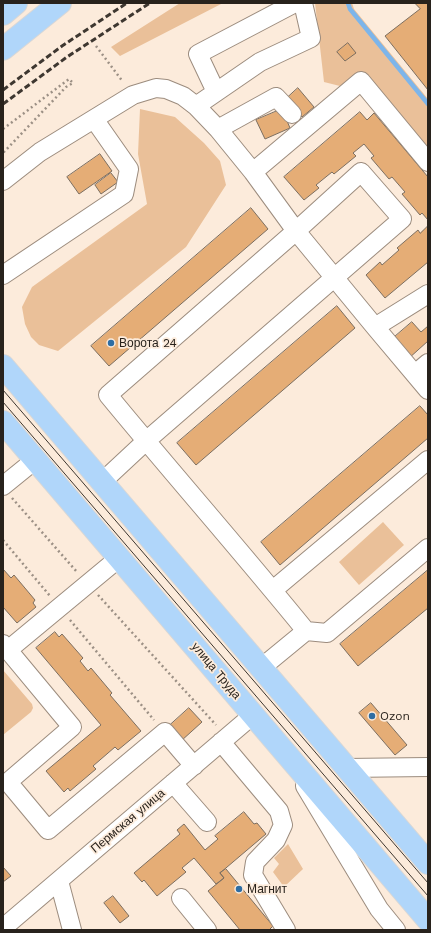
<!DOCTYPE html>
<html>
<head>
<meta charset="utf-8">
<style>
  body { margin:0 }
  #map { position:relative; width:431px; height:933px; overflow:hidden; background:#fcebdb; font-family:"Work Sans",sans-serif }
  canvas { display:block }
  .frame { position:absolute; inset:0; border:4px solid #28221c; pointer-events:none }
</style>
</head>
<body>
<div id="map">
<canvas width="431" height="933"></canvas>
<div class="frame"></div>
</div>
<script>
const context = document.querySelector('canvas').getContext('2d');
context.lineJoin = 'round';
function paint(path, color) { context.fillStyle = color; context.fill(path, 'evenodd'); }
function trace(path, color, width, dash) { context.strokeStyle = color; context.lineWidth = width; context.lineCap = dash ? 'butt' : 'round'; context.setLineDash(dash || []); context.stroke(path); }
function label(font, color, halo, rows, align = 'center') {
  context.font = font + ' "Work Sans",sans-serif'; context.lineWidth = 3.5; context.setLineDash([]); context.textBaseline = 'middle'; context.strokeStyle = halo; context.fillStyle = color; for (const [text, x, y, turn = 0] of rows) {
    context.save(); context.translate(x, y); context.rotate((+turn || 0) * Math.PI / 180); context.textAlign = isNaN(turn) ? turn : align; if (halo) context.strokeText(text, 0, 0); context.fillText(text, 0, 0); context.restore();
  }
}
const green = new Path2D(`
  M180 3H223L120 56 111 47Z
  M315 3H352L354 9 428 99V156L376 95 324 82Z
  M140 109 175 117 204 143 220 161 226 185 186 247 58 351 39 345 31 337 25 324 22 307 32 287 147 204 138 154Z
  M383 522 404 545 359 585 339 562Z
  M3 670 32 704 33 708 31 712 3 735Z
  M288 844 303 869 284 887 273 872 279 864 274 858Z`);
const stream = new Path2D(`
  M348 3 350 9 428 104`);
const building = new Path2D(`
  M415 3H428V90L385 36 420 9Z
  M348 43 356 53 345 61 337 52Z
  M298 88 314 107 302 117 286 99Z
  M282 109 290 128 265 139 256 120Z
  M360 112 367 120 374 113 428 177V220L422 213 420 215 402 194 405 192 392 177 389 179 371 158 374 156 364 144 353 153 356 156 334 174 332 172 316 185 319 188 304 200 284 177Z
  M100 154 112 171 79 194 67 177Z
  M111 173 118 182 101 194 95 185Z
  M251 208 268 229 109 366 91 346Z
  M428 226V262L385 298 366 275 380 262 382 265 399 250 397 248 418 230 420 233Z
  M337 306 355 328 196 465 177 443Z
  M412 322 421 332 428 326V341L408 359 391 340Z
  M420 406 428 415V438L280 565 261 542Z
  M3 569 11 578 14 575 35 600 33 603 36 607 17 623 3 607Z
  M428 570V608L358 666 340 644Z
  M55 632 59 637 62 634 83 658 80 661 88 671 91 668 112 693 110 695 141 731 118 750 115 747 93 766 96 769 70 791 68 788 64 792 46 771 101 725 36 648Z
  M371 703 407 745 395 755 359 713Z
  M189 708 202 722 181 741 168 727Z
  M244 812 254 824 257 823 266 834 220 873 224 878 216 884 194 858 182 868 186 872 157 896 144 880 142 882 134 873 180 834 177 830 184 824 205 850 218 839 215 836Z
  M3 867 11 876 3 882Z
  M226 869 273 926 269 930H240L208 891 224 878 220 873Z
  M113 896 129 916 120 923 104 903Z`);
const path = new Path2D(`
  M96 46 123 82
  M3 129 69 79 73 83 66 87 3 153
  M12 498 77 572
  M3 540 50 596
  M98 595 216 725
  M70 620 154 720`);
const minor = new Path2D(`
  M216 92 198 54 295 3
  M196 106 260 62 311 38 303 3
  M218 129 276 97 292 114
  M253 172 361 81 428 162
  M3 181 40 152 133 95 156 88 166 89 183 96 196 106 218 129 253 172 296 231 375 327 428 390
  M3 275 124 194 129 169 94 119
  M375 327 428 294
  M415 374 428 363
  M102 482 146 441 402 219 361 172 296 231 108 395C173 474 241 551 306 631
  M3 486 35 460
  M273 590 428 460
  M3 644 72 727 8 782 48 830 165 732 194 766
  M8 650 119 558
  M261 668 306 631 327 633 428 548
  M221 742 279 811 283 825 276 840 255 862 253 875 286 930
  M346 768 428 767
  M173 783 207 822
  M305 786 379 909 396 930
  M59 881 72 930
  M181 898 207 930
  M3 928 253 715`);
const major = new Path2D(`
  M3 14 16 3
  M3 49 60 3
  M3 366 428 863
  M3 422 428 920`);
const tram = new Path2D(`
  M3 390 428 883
  M3 402 428 896`);
const rail = new Path2D(`
  M3 90 62 46 127 3
  M3 104 67 57 150 3`);
const markers = [
  [111,343,4,"#2e6da3"],
  [372,716,4,"#2e6da3"],
  [239,889,4,"#2e6da3"]
];
const poiNames = [
  ["Ворота 24",119,343],
  ["Ozon",380,716],
  ["Магнит",247,889]
];
const streetNames = [
  ["улица Труда",216,671,50],
  ["Пермская улица",128,821,-40]
];
paint(green, '#eac099');
trace(stream, '#7db5ea', 4.5);
paint(building, '#e5ad76');
trace(building, '#7c6e60', 1);
trace(minor, '#9c8c7e', 20);
trace(major, '#d8d7d6', 24);
trace(path, '#9c9085', 2.5, [2, 3]);
trace(minor, '#fff', 18);
trace(major, '#b0d6fa', 22);
trace(tram, '#3e3730', 1);
trace(rail, '#3e3730', 3, [6, 3]);
for (const [x, y, r, color] of markers) { const dot = new Path2D(); dot.arc(x, y, r, 0, 2 * Math.PI); context.fillStyle = color; context.fill(dot); trace(dot, '#fcebdb', 1.5); }
label('12px', '#28221c', '#fcebdb', poiNames, 'left');
label('12px', '#28221c', '#fcebdb', streetNames);
</script>
</body>
</html>
